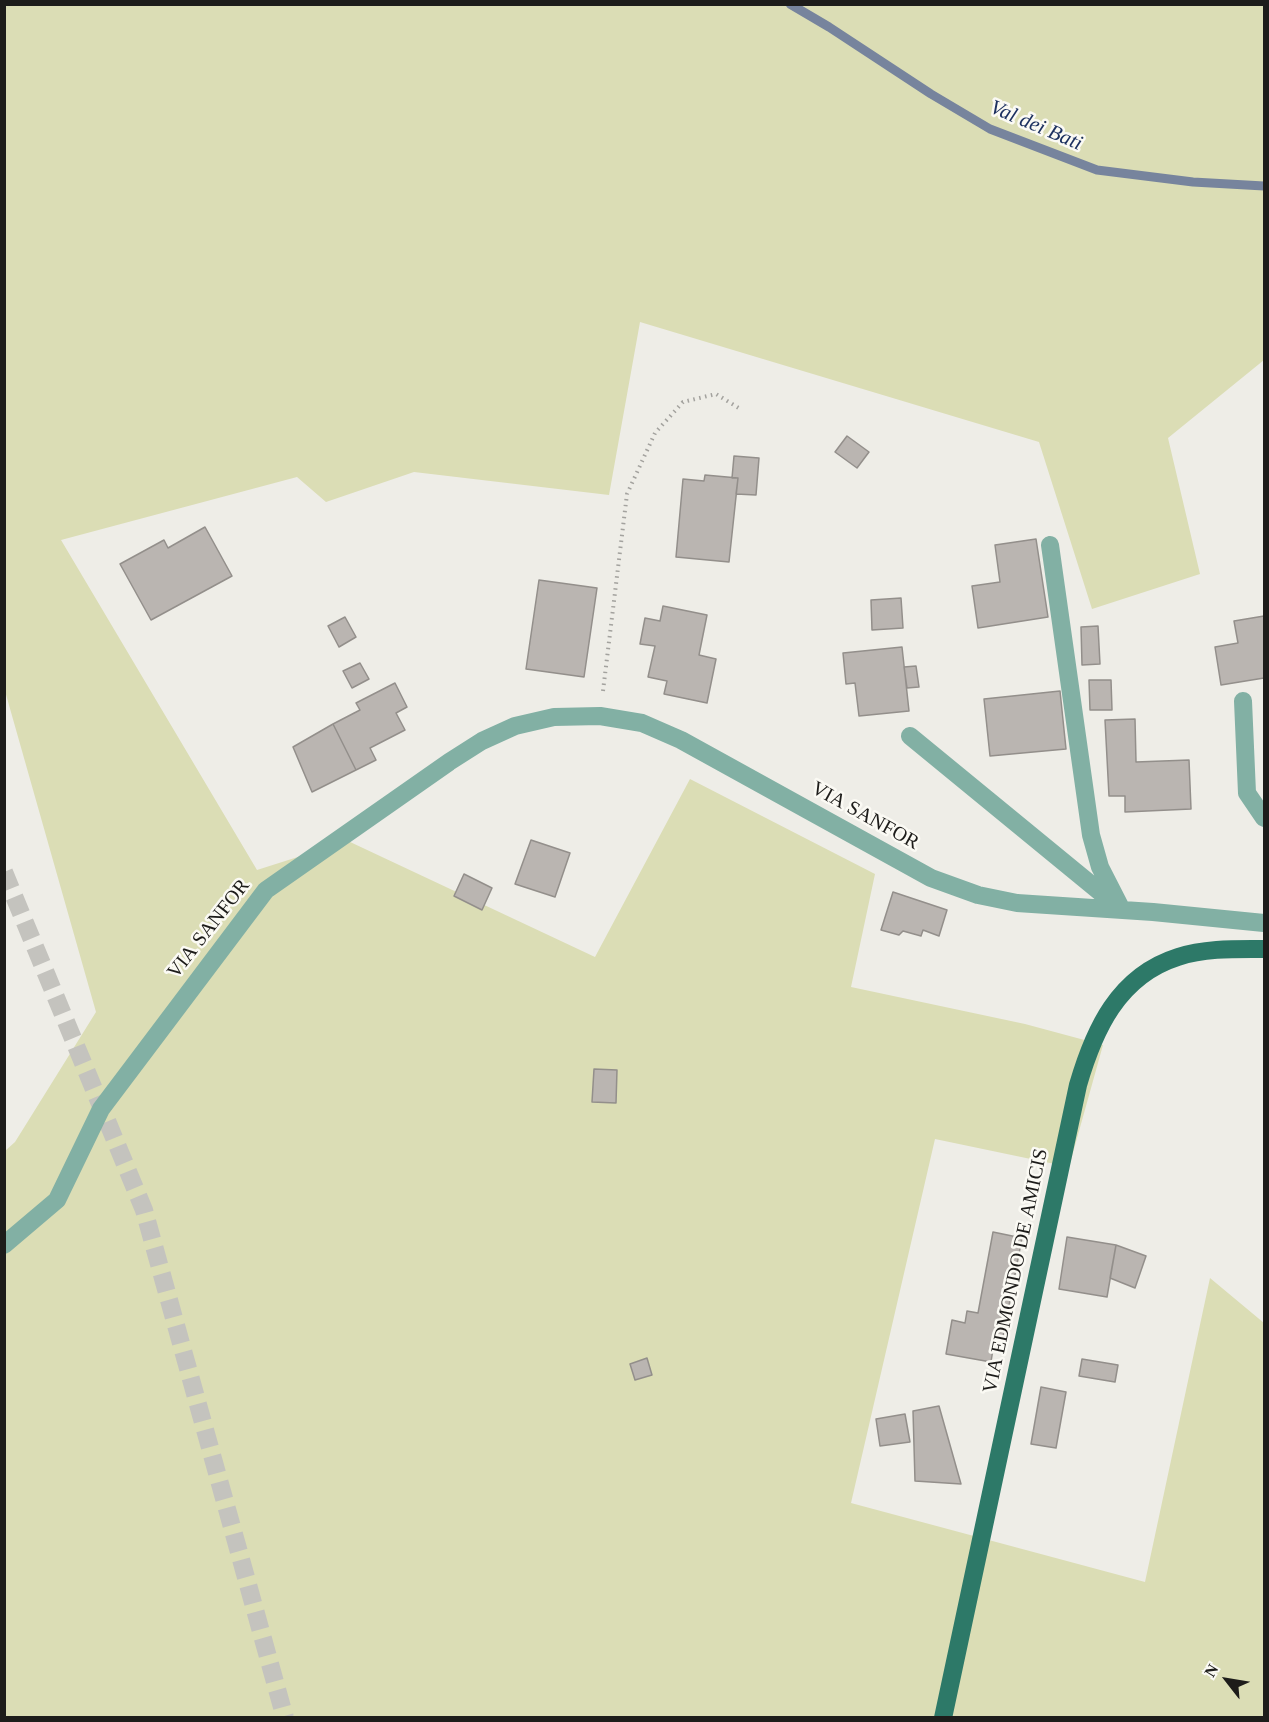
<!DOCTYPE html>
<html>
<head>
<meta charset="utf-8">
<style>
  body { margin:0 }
  #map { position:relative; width:1269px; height:1722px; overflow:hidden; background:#eeede7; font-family:"Times New Roman",serif }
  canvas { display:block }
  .frame { position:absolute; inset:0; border:6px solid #1d1c1a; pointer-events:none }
  .north { position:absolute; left:1197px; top:1650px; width:60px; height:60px; -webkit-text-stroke:4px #fbfaf4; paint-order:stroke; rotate:301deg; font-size:16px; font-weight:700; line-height:24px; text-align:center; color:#1d1c1a }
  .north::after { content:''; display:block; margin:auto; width:21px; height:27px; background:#1d1c1a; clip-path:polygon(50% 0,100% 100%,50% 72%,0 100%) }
</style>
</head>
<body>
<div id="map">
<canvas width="1269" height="1722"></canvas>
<div class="frame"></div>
<div class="north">N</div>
</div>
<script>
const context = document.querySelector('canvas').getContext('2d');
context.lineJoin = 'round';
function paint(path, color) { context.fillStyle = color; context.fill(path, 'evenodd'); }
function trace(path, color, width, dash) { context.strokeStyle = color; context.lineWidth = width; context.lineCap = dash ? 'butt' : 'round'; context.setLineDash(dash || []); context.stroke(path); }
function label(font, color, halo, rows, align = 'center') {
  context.font = font + ' "Times New Roman",serif'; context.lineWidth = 5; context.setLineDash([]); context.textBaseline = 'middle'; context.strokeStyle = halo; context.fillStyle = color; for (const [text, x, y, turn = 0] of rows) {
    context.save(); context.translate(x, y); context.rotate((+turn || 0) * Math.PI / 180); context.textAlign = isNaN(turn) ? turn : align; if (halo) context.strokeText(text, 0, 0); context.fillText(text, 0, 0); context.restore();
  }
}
const green = new Path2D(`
  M5 5H1264V360L1168 438 1200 574 1092 609 1039 442 640 322 609 495 414 472 326 502 297 477 61 540 257 870 348 841 595 957 690 779 875 874 851 987 1025 1024 1103 1045 1069 1167 935 1139 851 1503 1145 1582 1210 1278 1264 1323V1717L5 1718V1151L15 1142 96 1012 5 691Z`);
const stream = new Path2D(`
  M790 4 829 27 931 94 990 129 1097 170 1193 182 1264 186`);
const building = new Path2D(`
  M847 436 869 452 857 468 835 452Z
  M734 456 759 458 756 495 736 494 738 478H732Z
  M705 475 738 478 729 562 676 557 683 479 704 481Z
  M205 527 232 576 151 620 120 564 164 540 168 548Z
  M1036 539 1048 617 978 628 972 586 1000 582 995 545Z
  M539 580 597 588 584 677 526 669Z
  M901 598 903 628 872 630 871 600Z
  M663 606 707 615 699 655 716 659 707 703 664 694 667 681 648 677 655 646 640 644 645 618 660 621Z
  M1264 616V678L1221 685 1215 647 1238 643 1234 621Z
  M345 617 356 637 339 647 328 626Z
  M1098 626 1100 664 1082 665 1081 627Z
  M902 647 909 711 859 716 855 683 846 684 843 653Z
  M360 663 369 679 352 688 343 671Z
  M916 666 919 687 907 688 904 667Z
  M1089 680H1111L1112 710H1090Z
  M395 683 407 707 396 713 405 730 370 748 376 760 356 770 333 724 360 710 356 703Z
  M1060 691 1066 749 990 756 984 699Z
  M1135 719 1136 762 1189 760 1191 809 1125 812V796H1109L1105 720Z
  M333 724 356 770 312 792 293 747Z
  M531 840 570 853 555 897 515 884Z
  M464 874 492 888 482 910 454 896Z
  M893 892 947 910 939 936 923 930 921 936 903 931 899 935 881 930Z
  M594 1069 617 1070 616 1103 592 1102Z
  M993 1232 1022 1238 1003 1337 995 1336 991 1362 946 1354 952 1320 965 1323 967 1311 978 1313Z
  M1067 1237 1116 1245 1107 1297 1059 1289Z
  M1116 1245 1146 1256 1135 1288 1110 1278Z
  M647 1358 652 1375 635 1380 630 1364Z
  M1082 1359 1118 1365 1115 1382 1079 1376Z
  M1041 1387 1066 1392 1056 1448 1031 1444Z
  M939 1406 961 1484 915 1481 913 1411Z
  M905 1414 910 1442 880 1446 876 1419Z`);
const majorTunnel = new Path2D(`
  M4 872 144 1210 285 1718`);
const path = new Path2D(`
  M603 691 627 494 655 433 683 402 716 394 742 410`);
const minor = new Path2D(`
  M1050 545 1091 835 1100 867 1122 910
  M1243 701 1247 793 1264 818
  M910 736 1116 905
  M4 1245 57 1200 101 1109 266 890 449 762 482 741 515 726 554 717 600 716 642 723 681 740 931 878 978 895 1017 903 1153 912 1264 923`);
const major = new Path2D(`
  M943 1718 1078 1085C1094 1030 1118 976 1178 957 1205 948 1236 949 1264 949`);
const streetNames = [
  ["VIA SANFOR",865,816,29],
  ["VIA SANFOR",209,929,-52],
  ["VIA EDMONDO DE AMICIS",1016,1271,-78]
];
const waterNames = [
  ["Val dei Bati",1036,126,23]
];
paint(green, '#dbddb5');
trace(stream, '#77849d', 9);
paint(building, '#bab5b1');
trace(building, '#938f8b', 1.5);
trace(majorTunnel, '#c4c3be', 18, [18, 9]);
trace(path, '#a3a29e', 4, [1.5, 4.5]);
trace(minor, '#82b0a4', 18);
trace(major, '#2d7968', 18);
label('20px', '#1d1c1a', '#fbfaf4', streetNames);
label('italic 21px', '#1d3160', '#fbfaf4', waterNames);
</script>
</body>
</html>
